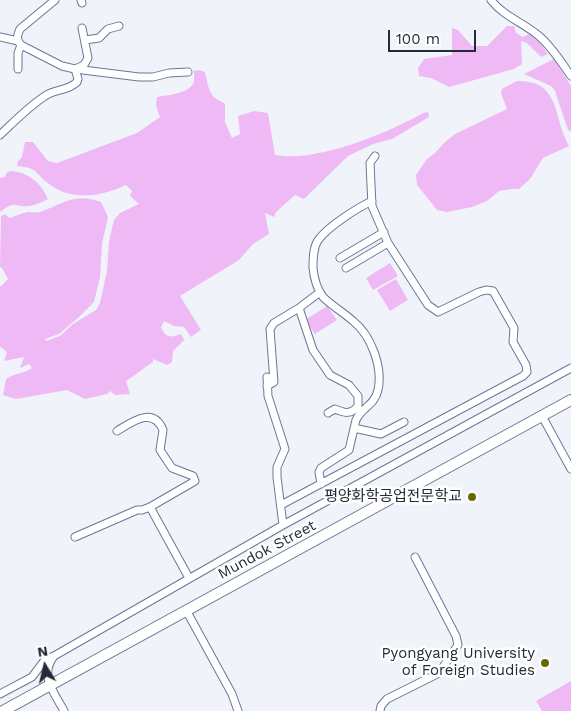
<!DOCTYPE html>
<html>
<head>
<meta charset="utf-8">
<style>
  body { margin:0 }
  #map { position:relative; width:571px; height:711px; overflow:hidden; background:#f0f4fa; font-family:"Work Sans",sans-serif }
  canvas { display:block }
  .north { position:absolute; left:20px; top:641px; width:50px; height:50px; -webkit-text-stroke:4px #fff; paint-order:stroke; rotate:351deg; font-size:14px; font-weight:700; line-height:20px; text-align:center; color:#242a36 }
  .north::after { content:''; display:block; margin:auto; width:18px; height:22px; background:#242a36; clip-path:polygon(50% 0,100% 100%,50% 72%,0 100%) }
  .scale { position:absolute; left:388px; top:30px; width:88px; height:22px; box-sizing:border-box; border:2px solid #242a36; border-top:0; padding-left:6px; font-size:15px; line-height:18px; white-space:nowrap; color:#242a36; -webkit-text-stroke:4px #fff; paint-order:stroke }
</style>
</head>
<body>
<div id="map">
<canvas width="571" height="711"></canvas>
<div class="north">N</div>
<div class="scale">100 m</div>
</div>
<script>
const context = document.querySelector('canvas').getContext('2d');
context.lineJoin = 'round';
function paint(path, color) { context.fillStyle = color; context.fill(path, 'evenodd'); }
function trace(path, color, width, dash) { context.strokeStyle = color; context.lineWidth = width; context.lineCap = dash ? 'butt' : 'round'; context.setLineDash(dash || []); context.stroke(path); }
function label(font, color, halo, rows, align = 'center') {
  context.font = font + ' "Work Sans","Noto Sans KR",sans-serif'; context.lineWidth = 5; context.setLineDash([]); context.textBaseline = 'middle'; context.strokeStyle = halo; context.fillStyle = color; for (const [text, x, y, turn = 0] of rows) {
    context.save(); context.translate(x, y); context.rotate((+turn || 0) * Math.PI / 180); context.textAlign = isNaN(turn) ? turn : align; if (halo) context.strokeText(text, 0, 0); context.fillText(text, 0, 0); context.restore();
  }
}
const green = new Path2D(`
  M507 26H514L516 33 523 37 529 34 541 44 548 54 541 57 527 43 521 41 522 64 514 69 449 87 431 78 419 76 418 68 424 59 452 55V28L458 30 472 46H487Z
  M554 59 571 86V132L568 130 555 91 551 86 524 74Z
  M199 70 205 72C207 79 208 92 214 97 217 100 221 101 225 104V122L232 138 240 134 238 116 254 111 268 113 275 155C316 163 388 133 423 113L428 112 429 117 392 139 373 144 348 156 304 199 295 195 276 212 274 217 265 213 269 234 253 244 239 260 180 296 201 330 191 337 184 327 174 326 164 321 161 327C165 338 171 338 181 334L184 340 173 351 172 362 167 365 153 359V362C143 368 136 375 126 381L130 394 115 395 110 391 107 394 85 399 67 390 16 399 3 395 6 379C15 373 23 374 32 368L29 364 20 368 24 357 4 361 7 352 1 347 0 348V287L8 279 2 268 0 267 1 216 5 214 9 218C15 217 21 213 28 212 32 212 36 213 40 212 62 204 76 192 101 202L108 217 102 244 100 277 94 302 79 317 59 334 45 339 46 341 60 336 73 324 96 310 100 303 107 271 109 241 114 220 120 213 139 204 130 196 132 191 126 185C102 196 72 202 49 184 34 173 39 168 17 166L18 161 22 157 25 142H33L48 161 57 163 137 133 160 117 156 106 157 97C167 95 187 94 193 84 195 80 194 76 194 71Z
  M517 81C550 80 554 101 561 127 563 134 566 140 569 146L543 158 530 179 519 189H511L499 191 487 201 472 207 447 212 437 210 417 185 416 175 426 160 435 153 444 143 455 134 507 109 501 93 502 89Z
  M12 171C28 172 42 184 48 199 42 202 36 205 29 206 13 208 17 199 0 212V178L5 177 7 172Z
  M390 263 398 276 373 290 366 278Z
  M396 279 408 300 390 311 377 290Z
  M327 306 337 320 315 334 305 320Z
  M571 681V711H542L536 701Z`);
const street = new Path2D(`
  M55 0 20 29C17 36 16 39 21 45L62 66 75 69 139 77H153L169 73 188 72
  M81 0 82 3
  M491 0C503 16 524 23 539 36 552 47 561 62 571 76
  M0 37 18 41
  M85 40 99 38 108 29 119 26
  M18 69V53L21 45
  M0 135C15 121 28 107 45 96 55 89 68 91 77 82L78 79 75 69 84 65 88 58 82 28
  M340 258 384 232
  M346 268 388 243
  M299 308 313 350 330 375 349 385 358 396V406C351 415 344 413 335 409L328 413
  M267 377 268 396 285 449 277 467V477L283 525
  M267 386 274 382 270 329 274 323 299 308 320 292
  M542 416 571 469
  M354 428 381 434 404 422
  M321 484 319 472 321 468 349 450 356 420C361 408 375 405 378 390 383 367 371 335 353 321 343 312 332 306 323 297 317 289 314 278 313 268 313 259 313 246 319 239 329 226 357 208 372 201
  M281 505 523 376 527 372 526 365 513 342 514 328 493 291 486 290 479 292 438 312 428 305 388 243 372 206 370 163 375 156
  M150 507 189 578
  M75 537 137 510H142L150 507 195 481 193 476 172 468 160 450 163 430C153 406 132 422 117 431
  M186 610 232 694 238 711
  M0 694 32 677 44 661 51 657
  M64 711C54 692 39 676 54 656L283 525 571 368
  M380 711 381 706 387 699 439 673 458 645 456 636 415 557`);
const secondary = new Path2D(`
  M3 711 571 400`);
const markers = [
  [472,497,5,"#696904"],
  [545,663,5,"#696904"]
];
const poiNames = [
  ["평양화학공업전문학교",462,497],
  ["Pyongyang University",535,654],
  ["of Foreign Studies",535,671]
];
const streetNames = [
  ["Mundok Street",267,550,-28]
];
paint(green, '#efb9f5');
trace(street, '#697894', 9);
trace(secondary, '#697894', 12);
trace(street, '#fff', 7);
trace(secondary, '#fff', 10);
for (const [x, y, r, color] of markers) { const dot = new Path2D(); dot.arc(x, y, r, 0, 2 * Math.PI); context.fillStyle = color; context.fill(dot); trace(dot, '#fff', 2); }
label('15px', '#242a36', '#fff', poiNames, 'right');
label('15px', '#242a36', '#fff', streetNames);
</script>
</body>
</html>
